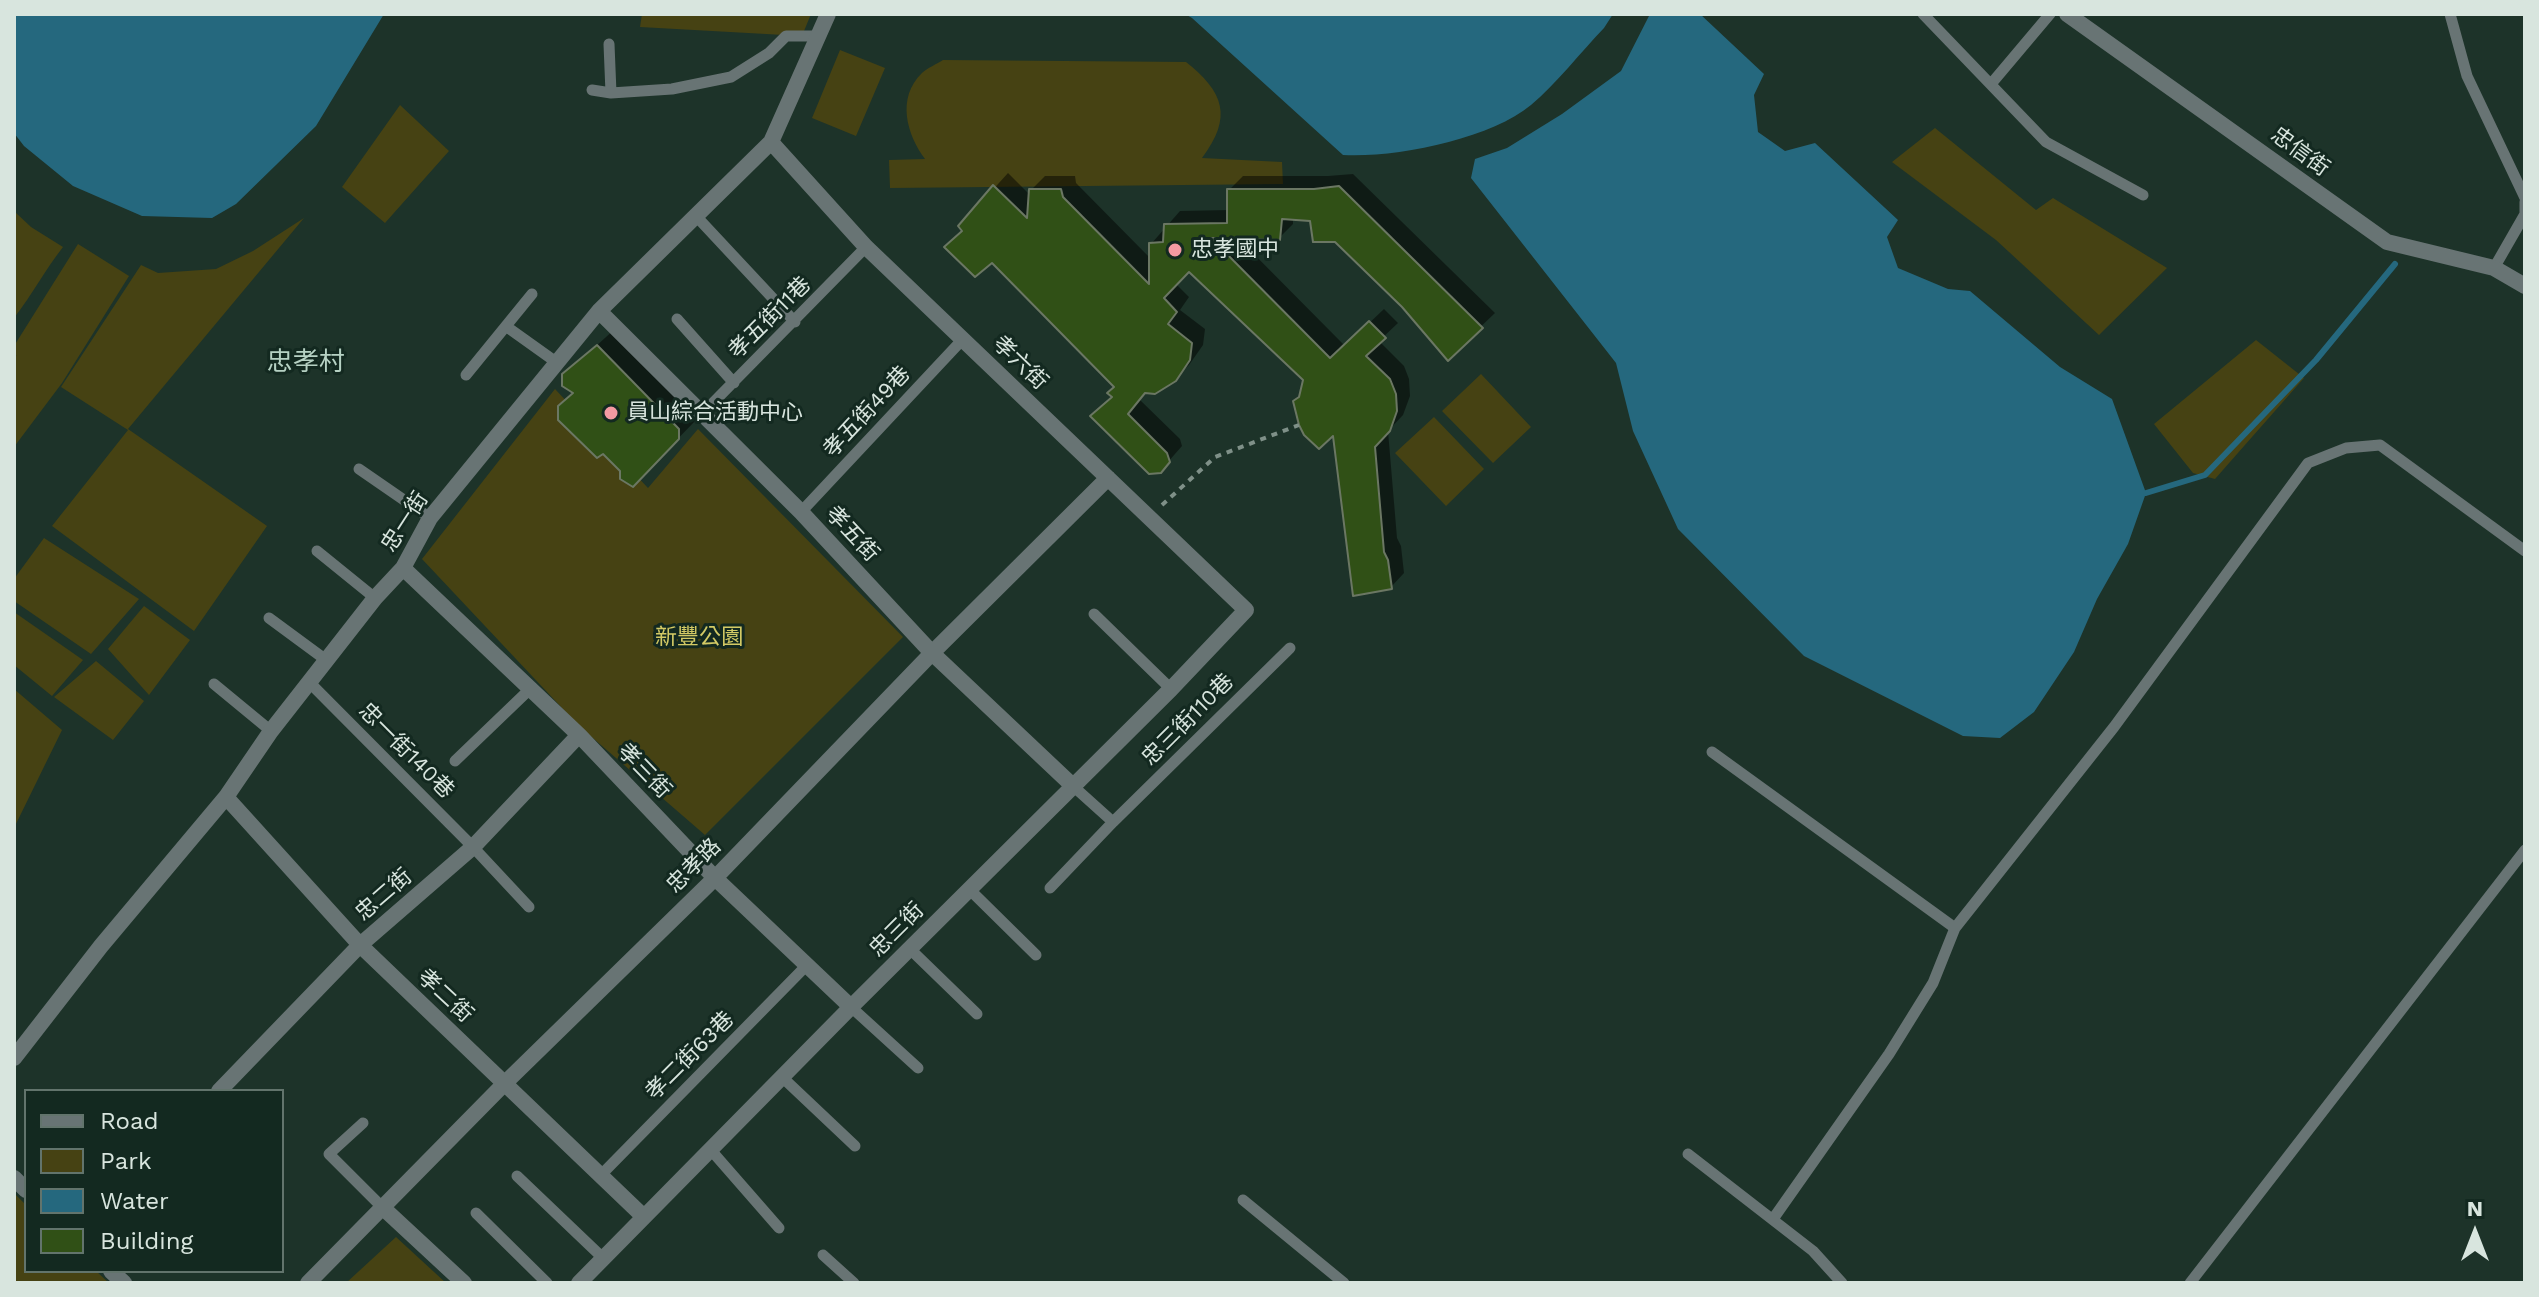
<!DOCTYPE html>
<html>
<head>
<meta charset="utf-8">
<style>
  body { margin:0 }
  #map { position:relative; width:2539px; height:1297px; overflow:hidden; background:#1d3329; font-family:"Work Sans",sans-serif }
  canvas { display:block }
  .frame { position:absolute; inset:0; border:16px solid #d8e5de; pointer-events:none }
  .legend { position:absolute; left:24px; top:1089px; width:260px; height:184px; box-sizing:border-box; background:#132920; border:2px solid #62746c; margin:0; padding:10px 14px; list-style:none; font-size:24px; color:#d8e5de }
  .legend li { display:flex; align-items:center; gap:16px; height:40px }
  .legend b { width:40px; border:2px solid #62746c }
  .north { position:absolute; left:2435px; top:1193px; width:80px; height:80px; -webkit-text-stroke:6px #132920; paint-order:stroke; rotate:0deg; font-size:22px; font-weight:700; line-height:32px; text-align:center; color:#d8e5de }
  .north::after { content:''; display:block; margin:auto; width:28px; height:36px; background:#d8e5de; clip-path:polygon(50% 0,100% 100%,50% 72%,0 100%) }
</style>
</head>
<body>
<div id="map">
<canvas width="2539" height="1297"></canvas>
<div class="frame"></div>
<ul class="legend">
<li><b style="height:10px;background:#687474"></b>Road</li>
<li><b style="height:22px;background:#464213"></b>Park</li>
<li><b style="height:22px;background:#25687e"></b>Water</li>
<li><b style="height:22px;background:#305016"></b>Building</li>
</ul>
<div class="north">N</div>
</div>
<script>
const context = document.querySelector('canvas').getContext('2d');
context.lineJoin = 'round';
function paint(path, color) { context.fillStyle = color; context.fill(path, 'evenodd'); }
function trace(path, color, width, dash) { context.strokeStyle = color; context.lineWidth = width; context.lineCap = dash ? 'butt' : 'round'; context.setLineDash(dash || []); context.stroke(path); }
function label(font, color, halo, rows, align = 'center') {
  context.font = font + ' "Work Sans","Noto Sans TC",sans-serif'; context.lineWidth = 6; context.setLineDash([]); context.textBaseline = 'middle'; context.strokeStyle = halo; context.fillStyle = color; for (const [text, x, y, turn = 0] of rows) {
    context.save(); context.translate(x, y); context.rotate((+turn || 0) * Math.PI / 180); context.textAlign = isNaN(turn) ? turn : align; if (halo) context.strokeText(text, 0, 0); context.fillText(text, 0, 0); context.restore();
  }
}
const green = new Path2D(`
  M642 14H811L802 36 640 27Z
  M840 50 885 68 856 136 812 118Z
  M943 60 1186 62C1224 92 1233 117 1202 158L1282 162 1283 184 890 188 889 160 925 159C907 135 896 98 922 73 927 68 937 64 943 60Z
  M400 105 449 151 385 223 342 187Z
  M1935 128 2036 210 2053 198 2167 268 2099 335 1996 240 1892 162Z
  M14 211 31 227 63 247C45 270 32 295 14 318Z
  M304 218 128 429 267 526 194 631 52 526 128 430 61 387 141 265 158 273 216 269 253 251Z
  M78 244 129 276 62 383 14 447V355L17 356 14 354V346Z
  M2256 340 2304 378 2215 479 2193 473 2154 424Z
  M1481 374 1531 427 1493 463 1442 411Z
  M555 389 648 488 698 429 903 637 705 835 579 726 422 559Z
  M1434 417 1484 469 1446 506 1395 453Z
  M44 538 139 599 91 654 14 601V579Z
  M144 606 190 640 149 695 108 649Z
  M14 612 83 660 52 696 14 665Z
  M96 661 144 701 113 740 54 697Z
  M14 689 62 730 14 828Z
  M14 1193 26 1205V1271H96L109 1283H14Z
  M396 1237 446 1283H346Z`);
const water = new Path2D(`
  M14 14H384L316 126 236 204 212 218 142 216 73 186 24 146 14 133Z
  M1185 14H1613L1604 28C1581 52 1556 84 1531 105 1490 139 1396 158 1343 155L1192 18Z
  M1650 14H1700L1764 74 1754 95 1758 132 1785 151 1815 143 1898 220 1887 237 1898 268 1948 289 1970 291 2060 367 2112 399 2146 493 2128 544 2097 599 2074 652 2034 712 2000 738 1963 736 1804 656 1678 529 1633 431 1616 363 1471 178 1475 159 1507 148 1562 114 1621 71Z`);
const shadow = new Path2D(`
  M1008 173 1030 195 1031 190 1045 176H1075L1076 183 1151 259V244L1180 211 1229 210V190L1243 176H1328L1353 174 1495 313 1448 358 1403 305 1312 219 1293 218V224L1279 238 1237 237 1345 346 1384 309 1398 323 1379 341 1404 366 1409 379 1410 396 1403 415 1388 431 1397 538 1401 546 1404 573 1391 587 1335 432 1301 396 1305 379 1189 269 1176 284 1189 297 1180 310 1205 329 1203 345 1189 365 1174 379 1147 391 1140 400 1180 439 1182 446 1160 471 1114 396 1116 386 960 226Z
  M616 328 697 419 633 485 603 451 575 392 564 375Z`);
const stream = new Path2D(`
  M2146 493 2205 475 2316 360 2395 264`);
const building = new Path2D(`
  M993 185 1027 218 1029 189H1061L1063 197 1149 284V243L1163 242 1164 224 1227 223V189H1314L1339 186 1483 328 1448 361 1402 307 1335 242H1313L1310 221 1282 219 1280 240 1211 238 1330 358 1369 321 1386 338 1366 356 1390 379 1396 394 1397 411 1390 431 1375 447 1384 552 1388 560 1392 589 1353 596 1333 436 1319 449 1304 435 1299 425 1293 401 1299 397 1303 380 1189 272 1164 298 1177 312 1168 324 1192 343 1190 360 1176 381 1155 394 1145 393 1128 414 1167 453 1170 462 1161 473 1149 474 1090 416 1112 397 1107 393 1114 387 992 263 975 277 944 247 962 231 958 226Z
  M597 345 679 429V439L633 487 620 479V471L603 454 597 458 558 420V406L573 393 562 386V374Z`);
const path = new Path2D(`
  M1162 505 1215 457 1299 425`);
const service = new Path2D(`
  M1923 14 2046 142 2143 195
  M2450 14 2467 76 2525 198
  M609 44 611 93
  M1991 84 2050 14
  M592 90 611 93 672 89 731 77 769 53 786 36H818
  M696 216 795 322
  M2494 268 2525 214V202
  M677 319 734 383
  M507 327 556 362
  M466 375 532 294
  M701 415 866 247
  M359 469 430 518
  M801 512 963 339
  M317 551 375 598
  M1094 614 1171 689
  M269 618 326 660
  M310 683 473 847 529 907
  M214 684 271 731
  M1712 752 1955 928
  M455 761 530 689
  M1073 786 1113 822
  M1050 888 1113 822 1290 648
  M969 889 1036 955
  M910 949 977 1014
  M851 1007 918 1068
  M782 1077 855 1146
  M363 1123 329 1154 381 1206
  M710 1149 779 1228
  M1688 1154 1813 1251 1842 1283
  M517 1176 604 1259
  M600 1176 808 964
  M1243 1200 1344 1283
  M476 1213 547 1283
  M1773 1219 1889 1054 1933 983 1955 928 2114 727 2308 463 2346 448 2380 445 2525 551
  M823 1255 854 1283
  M2190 1283 2525 850`);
const minor = new Path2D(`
  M599 311 801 512 932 653 1073 786
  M403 568 579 735 715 878 851 1007
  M226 797 360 945 644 1217
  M14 1058 101 946 226 797 271 731 375 598 403 568 430 518 599 311 771 142 828 14
  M219 1091 360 945 473 847 579 735
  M14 1178 26 1190
  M381 1206 464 1283
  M111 1271 124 1283
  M308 1283 505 1083 715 878 932 653 1108 478
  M579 1283 851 1007 1171 689 1246 610 866 247 771 142`);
const tertiary = new Path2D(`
  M2067 14 2387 242 2494 268 2525 286`);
const markers = [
  [1175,250,8,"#f49aa2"],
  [611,413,8,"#f49aa2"]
];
const streetNames = [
  ["忠信街",2300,152,36],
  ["孝五街11巷",770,318,-45],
  ["孝六街",1020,363,44],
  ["孝五街49巷",867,412,-47],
  ["忠一街",405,522,-57],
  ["孝五街",852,534,47],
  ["忠三街110巷",1188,720,-45],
  ["忠一街140巷",406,751,45],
  ["孝三街",644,771,46],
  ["忠孝路",694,866,-45],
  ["忠二街",384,895,-41],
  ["忠三街",897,930,-45],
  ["孝二街",445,996,43],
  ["孝二街63巷",690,1056,-45]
];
const poiNames = [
  ["忠孝國中",1191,250],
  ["員山綜合活動中心",627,413]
];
const parkNames = [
  ["新豐公園",699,638]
];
const quarterNames = [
  ["忠孝村",306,362]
];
paint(green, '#464213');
paint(water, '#25687e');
paint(shadow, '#0007');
trace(stream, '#25687e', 6);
paint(building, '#305016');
trace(building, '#6b7763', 2);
trace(path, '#7f9088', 4, [6, 6]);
trace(service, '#687474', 11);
trace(minor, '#687474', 16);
trace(tertiary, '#687474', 16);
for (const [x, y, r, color] of markers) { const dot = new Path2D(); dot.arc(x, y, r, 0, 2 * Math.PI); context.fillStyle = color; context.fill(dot); trace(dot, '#132920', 3); }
label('22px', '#d8e5de', '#132920', streetNames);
label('22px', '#d8e5de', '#132920', poiNames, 'left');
label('22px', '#d3ca65', '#132920', parkNames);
label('26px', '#b6d1c3', '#132920', quarterNames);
</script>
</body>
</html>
